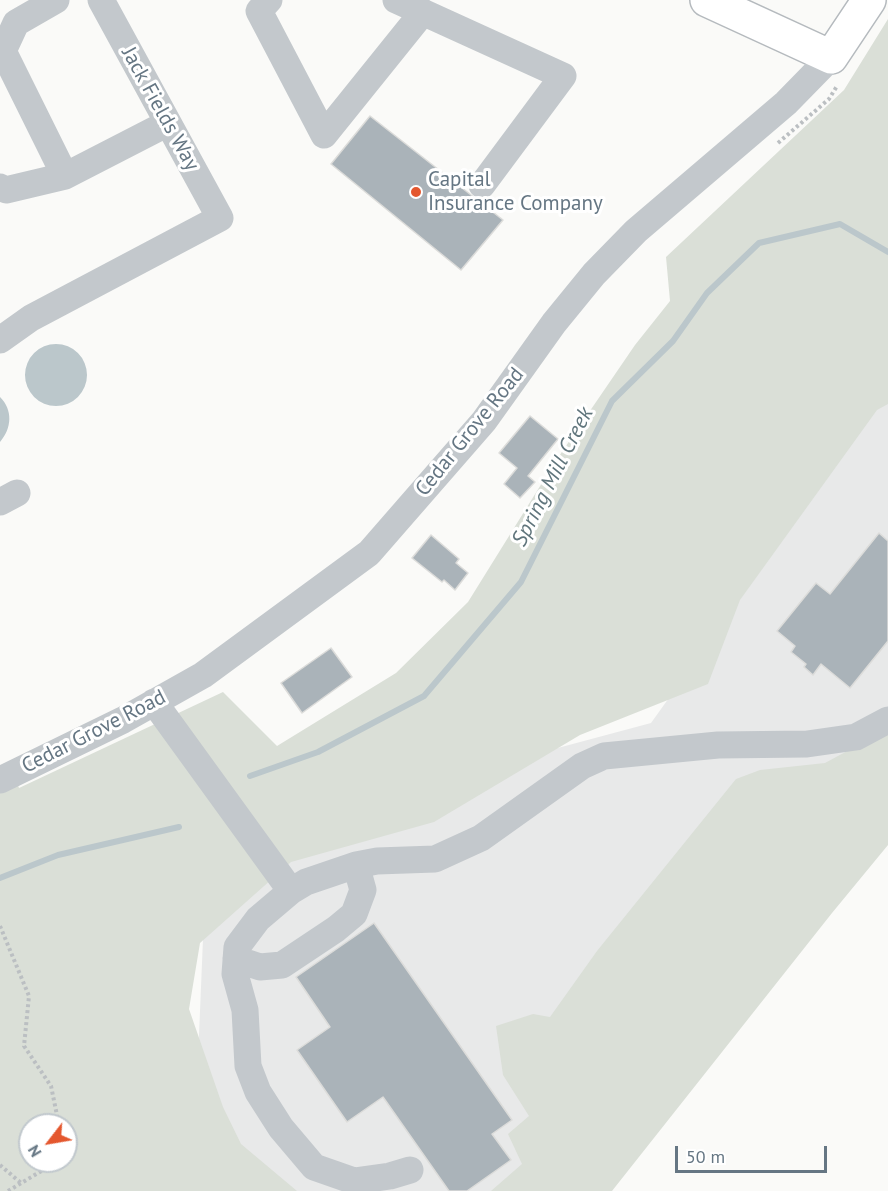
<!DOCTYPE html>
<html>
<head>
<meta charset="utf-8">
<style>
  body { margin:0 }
  #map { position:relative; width:888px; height:1191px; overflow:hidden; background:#fafaf8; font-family:"PT Sans",sans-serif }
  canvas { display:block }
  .north { position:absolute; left:18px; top:1113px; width:60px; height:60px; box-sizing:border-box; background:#fff; border:2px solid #c1c8cd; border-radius:50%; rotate:239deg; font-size:16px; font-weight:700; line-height:24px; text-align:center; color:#657683 }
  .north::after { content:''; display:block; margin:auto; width:21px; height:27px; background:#e4572e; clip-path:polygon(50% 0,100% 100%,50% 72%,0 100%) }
  .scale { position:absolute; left:675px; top:1146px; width:152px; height:27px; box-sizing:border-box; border:3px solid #657683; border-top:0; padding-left:8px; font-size:18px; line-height:21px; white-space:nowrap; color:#657683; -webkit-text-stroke:4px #fff; paint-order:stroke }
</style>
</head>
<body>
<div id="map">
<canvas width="888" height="1191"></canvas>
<div class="north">N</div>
<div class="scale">50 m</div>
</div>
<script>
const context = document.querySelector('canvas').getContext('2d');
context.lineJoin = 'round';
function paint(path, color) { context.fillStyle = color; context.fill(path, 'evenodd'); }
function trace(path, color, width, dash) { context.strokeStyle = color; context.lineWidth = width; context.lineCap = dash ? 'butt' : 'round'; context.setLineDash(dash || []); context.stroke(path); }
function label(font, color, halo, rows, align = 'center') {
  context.font = font + ' "PT Sans",sans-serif'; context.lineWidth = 6; context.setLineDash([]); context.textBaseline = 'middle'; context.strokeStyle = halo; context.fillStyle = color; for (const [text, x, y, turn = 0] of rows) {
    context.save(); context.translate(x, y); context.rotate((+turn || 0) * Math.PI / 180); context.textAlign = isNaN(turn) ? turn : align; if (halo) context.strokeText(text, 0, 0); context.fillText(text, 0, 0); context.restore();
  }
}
const built = new Path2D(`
  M888 399V770L517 1191H270L196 1108 207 842 651 723 881 402Z`);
const green = new Path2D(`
  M888 19V404L877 410 740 600 708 684 580 735 434 822 291 862 200 943 189 1009 223 1107 241 1144 297 1191H0V780L14 774 19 788 223 692 277 746 396 673 468 602 555 462 635 345 670 301 666 257 844 90ZM30 1125H66V1161H30Z
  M888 729V845L832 913 612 1191H491L522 1164 508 1134 529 1116 503 1075 496 1026 533 1014 550 1017 597 951 736 779 760 770 825 763Z`);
const water = new Path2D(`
  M25 375a31 31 0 1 1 62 0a31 31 0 1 1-62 0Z
  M0 397C13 410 12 428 0 442Z`);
const stream = new Path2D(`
  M250 776 318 752 424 696 521 582 612 401 673 341 707 293 759 243 840 224 888 252
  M0 878 58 855 179 827`);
const building = new Path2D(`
  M370 116 503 220 461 270 331 164Z
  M530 416 558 439 528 476 535 482 520 498 504 484 517 468 499 453Z
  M879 533 888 541V641L850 688 821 664 813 675 804 667 806 664 791 652 795 646 777 631 816 583 830 594Z
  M431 535 459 559 456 563 468 573 455 590 444 580 442 582 412 558Z
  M331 648 352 677 302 713 281 683Z
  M374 923 512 1120 492 1134 511 1160 467 1191H449L383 1097 347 1122 297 1050 330 1027 296 977Z`);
const path = new Path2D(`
  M778 143 829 99 837 86
  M0 926 29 996 24 1046 51 1086 59 1125
  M0 1165 21 1183
  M8 1191 43 1170 47 1161`);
const minor = new Path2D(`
  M56 0 16 23 3 51 65 176
  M269 0 259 11 324 135 423 12
  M396 0 563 76 482 185
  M0 187 6 190 65 176 168 123
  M0 340 31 318 220 218 101 0
  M0 502 17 493
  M154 702 291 891 306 882 356 865 377 861 435 859 481 838 582 766 604 756 718 745 807 744 856 737 888 720
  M0 780 123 720 203 675 369 553 484 421 554 323 594 274 636 231 786 103 831 57
  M291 891 258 919 237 947 235 974 245 1010 248 1066 258 1092 281 1128 314 1167 354 1181 390 1176 410 1170
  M236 959 260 967 282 965 336 929 354 914 363 890 356 865`);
const major = new Path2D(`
  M707 0 831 57 869 0`);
const markers = [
  [416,192,6,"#e4572e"]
];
const streetNames = [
  ["Jack Fields Way",160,109,61],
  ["Cedar Grove Road",470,432,-51],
  ["Cedar Grove Road",94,732,-27]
];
const poiNames = [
  ["Capital",428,180],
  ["Insurance Company",428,204]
];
const waterNames = [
  ["Spring Mill Creek",553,477,-63]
];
paint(built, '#e8e9e9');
paint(green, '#dadfd7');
paint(water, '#bbc7cb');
trace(stream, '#bbc7cb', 6);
paint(building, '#aab3b9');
trace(building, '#dcdcda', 1.5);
trace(major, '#b5babe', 36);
trace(path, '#bbbfc2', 4, [3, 3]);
trace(minor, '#c3c8cc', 27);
trace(major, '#fff', 33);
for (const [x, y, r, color] of markers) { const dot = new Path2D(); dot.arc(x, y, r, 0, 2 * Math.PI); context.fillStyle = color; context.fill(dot); trace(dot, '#fff', 2); }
label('21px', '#657683', '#fff', streetNames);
label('21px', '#657683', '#fff', poiNames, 'left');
label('italic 22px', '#60757c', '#fff', waterNames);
</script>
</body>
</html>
